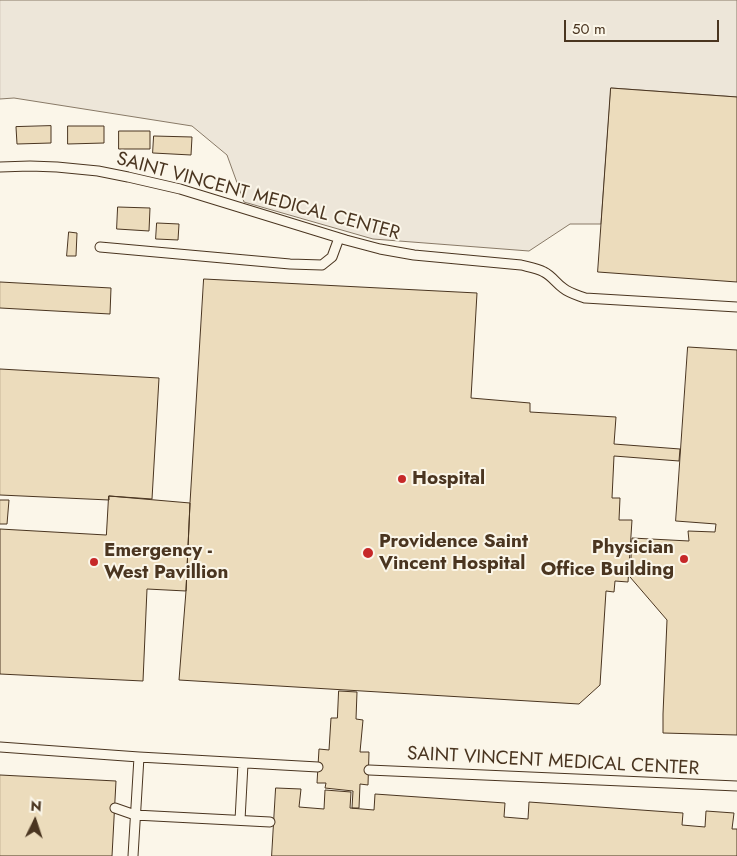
<!DOCTYPE html>
<html>
<head>
<meta charset="utf-8">
<style>
  body { margin:0 }
  #map { position:relative; width:737px; height:856px; overflow:hidden; background:#fbf6e9; font-family:Jost,sans-serif }
  canvas { display:block }
  .north { position:absolute; left:10px; top:796px; width:50px; height:50px; -webkit-text-stroke:4px #fbf6e9; paint-order:stroke; rotate:4deg; font-size:14px; font-weight:700; line-height:20px; text-align:center; color:#4a3520 }
  .north::after { content:''; display:block; margin:auto; width:18px; height:22px; background:#4a3520; clip-path:polygon(50% 0,100% 100%,50% 72%,0 100%) }
  .scale { position:absolute; left:564px; top:20px; width:155px; height:22px; box-sizing:border-box; border:2px solid #4a3520; border-top:0; padding-left:6px; font-size:15px; line-height:18px; white-space:nowrap; color:#4a3520; -webkit-text-stroke:4px #fbf6e9; paint-order:stroke }
</style>
</head>
<body>
<div id="map">
<canvas width="737" height="856"></canvas>
<div class="north">N</div>
<div class="scale">50 m</div>
</div>
<script>
const context = document.querySelector('canvas').getContext('2d');
context.lineJoin = 'round';
function paint(path, color) { context.fillStyle = color; context.fill(path, 'evenodd'); }
function trace(path, color, width, dash) { context.strokeStyle = color; context.lineWidth = width; context.lineCap = dash ? 'butt' : 'round'; context.setLineDash(dash || []); context.stroke(path); }
function label(font, color, halo, rows, align = 'center') {
  context.font = font + ' Jost,sans-serif'; context.lineWidth = 4; context.setLineDash([]); context.textBaseline = 'middle'; context.strokeStyle = halo; context.fillStyle = color; for (const [text, x, y, turn = 0] of rows) {
    context.save(); context.translate(x, y); context.rotate((+turn || 0) * Math.PI / 180); context.textAlign = isNaN(turn) ? turn : align; if (halo) context.strokeText(text, 0, 0); context.fillText(text, 0, 0); context.restore();
  }
}
const green = new Path2D(`
  M0 0H737V97L611 88 601 224H570L529 251 373 239 244 202 227 155 192 126 14 98 0 99Z`);
const building = new Path2D(`
  M611 88 737 97V282L598 272Z
  M51 126V143L17 144 16 127Z
  M68 126H104V143L68 144Z
  M119 131H150V149H119Z
  M154 136 192 137 191 155 153 153Z
  M118 207 150 208 149 231 117 229Z
  M157 223 179 224 178 240 156 239Z
  M69 232 77 233 76 256H67Z
  M204 279 477 293 471 398 530 403V412L616 417 614 444 680 449 679 461 614 456 612 498H620L619 520H632L628 582 615 581 614 592 606 591 600 685 579 704 179 680 186 591 190 503Z
  M0 282 111 288 110 314 0 308Z
  M688 347 737 350V735L663 733V714L667 620 630 577 632 538 689 541 688 531 715 532 716 524 676 521Z
  M0 369 159 378 152 499 109 496V500L0 495Z
  M109 496 190 503 186 591 147 589 143 681 0 674V529L106 535Z
  M0 500H9L7 524H0Z
  M339 691 357 692 356 719 363 720 360 752H369L368 785 360 784 359 808H352L353 791 325 788 326 783H317L319 749 329 750 331 718H337Z
  M0 775 116 781 112 856H0Z
  M276 788 301 789 299 807 324 809 325 790 351 792 350 808 374 810 375 794 505 803 504 817 528 819 529 802 683 813 682 825 705 827 706 811 734 813 732 829H737V856H272Z`);
const service = new Path2D(`
  M0 167 30 166 57 167 98 171 128 177 180 189 346 240 380 249 414 255 521 265C529 267 537 268 544 272 552 276 556 283 563 288 569 293 577 295 585 298L737 307
  M100 247 290 264 322 265 332 257 339 238
  M0 747 139 757 318 767
  M369 770 737 786
  M115 808 135 815 270 822
  M240 820 243 764
  M133 856 139 757`);
const markers = [
  [402,479,5,"#c62828"],
  [368,553,6,"#c62828"],
  [684,559,5,"#c62828"],
  [94,562,5,"#c62828"]
];
const streetNames = [
  ["SAINT VINCENT MEDICAL CENTER",258,197,15],
  ["SAINT VINCENT MEDICAL CENTER",553,762,3]
];
const poiNames = [
  ["Hospital",412,479],
  ["Providence Saint",379,542],
  ["Vincent Hospital",379,564],
  ["Physician",674,548,"right"],
  ["Office Building",674,570,"right"],
  ["Emergency -",104,551],
  ["West Pavillion",104,573]
];
paint(green, '#ede6d9');
trace(green, '#887966', 1);
paint(building, '#ecdcbc');
trace(building, '#4a3520', 1);
trace(service, '#4a3520', 11);
trace(service, '#fbf6e9', 9);
for (const [x, y, r, color] of markers) { const dot = new Path2D(); dot.arc(x, y, r, 0, 2 * Math.PI); context.fillStyle = color; context.fill(dot); trace(dot, '#fbf6e9', 2); }
label('19px', '#4a3520', '#fbf6e9', streetNames);
label('bold 19px', '#4a3520', '#fbf6e9', poiNames, 'left');
</script>
</body>
</html>
